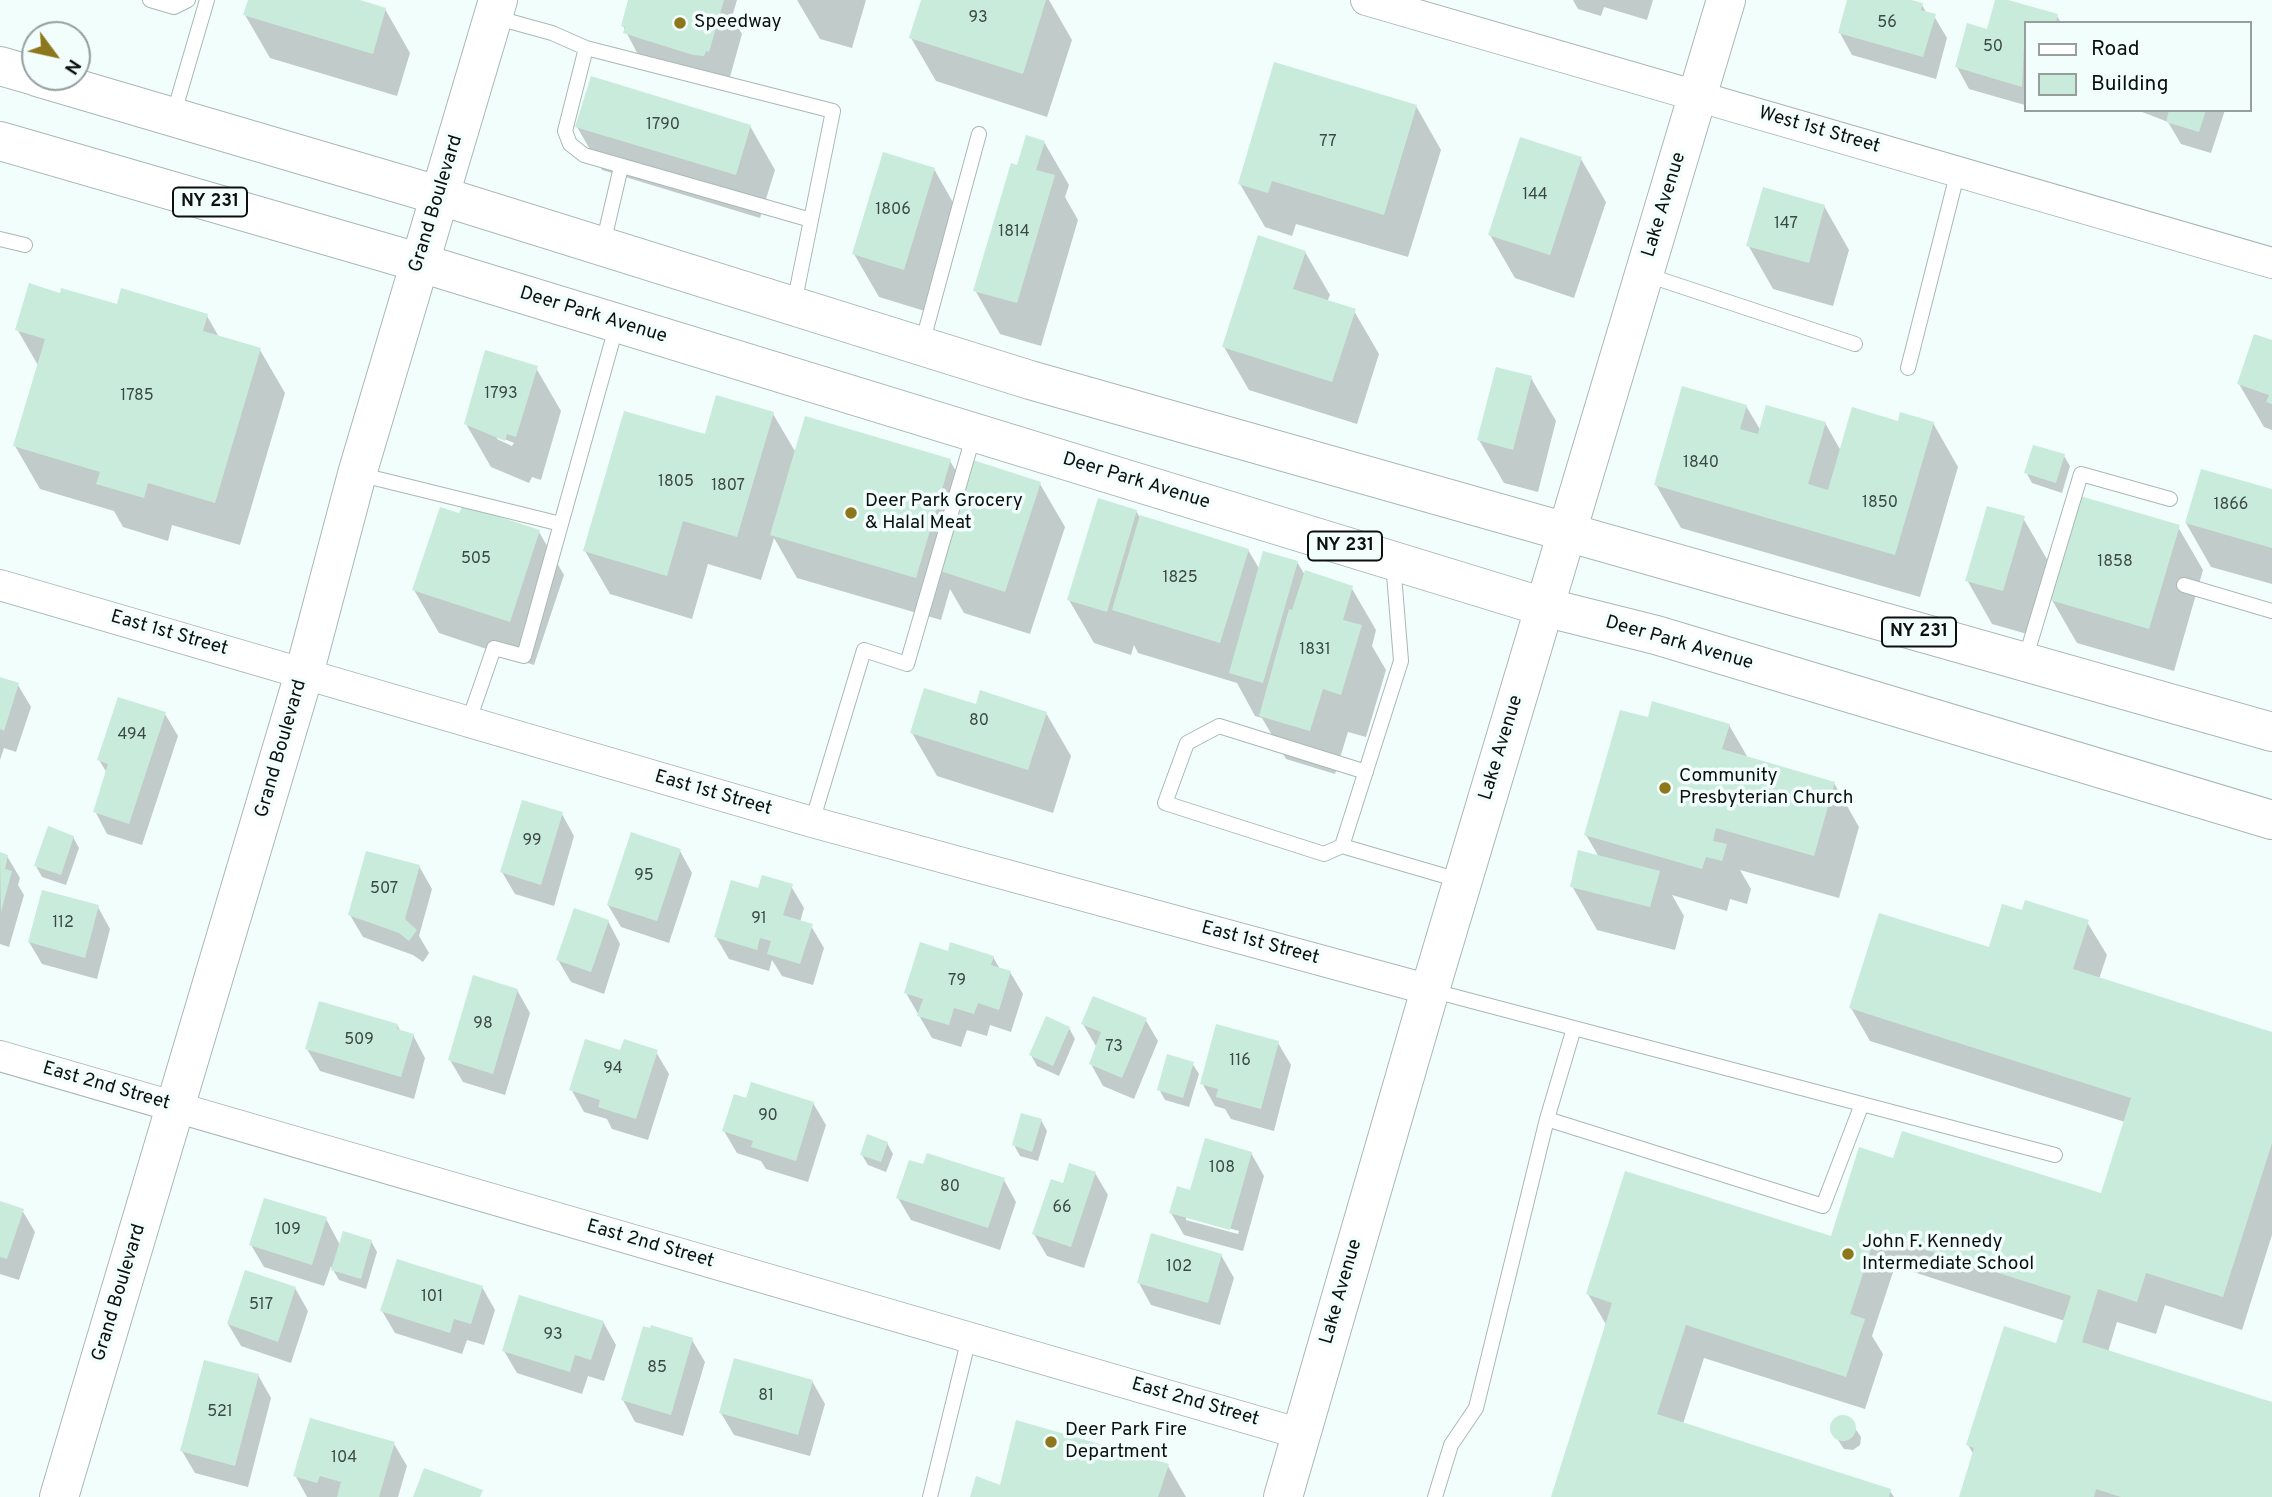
<!DOCTYPE html>
<html>
<head>
<meta charset="utf-8">
<style>
  body { margin:0 }
  #map { position:relative; width:2272px; height:1497px; overflow:hidden; background:#f2fefc; font-family:Overpass,sans-serif }
  canvas { display:block }
  .legend { position:absolute; left:2024px; top:21px; width:228px; height:91px; box-sizing:border-box; background:#f2fefc; border:2px solid #969f9e; margin:0; padding:9px 12px; list-style:none; font-size:21px; color:#0c1110 }
  .legend li { display:flex; align-items:center; gap:14px; height:35px }
  .legend b { width:35px; border:2px solid #969f9e }
  .north { position:absolute; left:21px; top:21px; width:70px; height:70px; box-sizing:border-box; background:#f2fefc; border:2px solid #969f9e; border-radius:50%; rotate:123deg; font-size:19px; font-weight:700; line-height:28px; text-align:center; color:#0c1110 }
  .north::after { content:''; display:block; margin:auto; width:24px; height:32px; background:#8d771c; clip-path:polygon(50% 0,100% 100%,50% 72%,0 100%) }
</style>
</head>
<body>
<div id="map">
<canvas width="2272" height="1497"></canvas>
<ul class="legend">
<li><b style="height:9px;background:#fff"></b>Road</li>
<li><b style="height:19px;background:#c8ebdc"></b>Building</li>
</ul>
<div class="north">N</div>
</div>
<script>
const context = document.querySelector('canvas').getContext('2d');
context.lineJoin = 'round';
function paint(path, color) { context.fillStyle = color; context.fill(path, 'evenodd'); }
function trace(path, color, width, dash) { context.strokeStyle = color; context.lineWidth = width; context.lineCap = dash ? 'butt' : 'round'; context.setLineDash(dash || []); context.stroke(path); }
function label(font, color, halo, rows, align = 'center') {
  context.font = font + ' Overpass,sans-serif'; context.lineWidth = 7; context.setLineDash([]); context.textBaseline = 'middle'; context.strokeStyle = halo; context.fillStyle = color; for (const [text, x, y, turn = 0] of rows) {
    context.save(); context.translate(x, y); context.rotate((+turn || 0) * Math.PI / 180); context.textAlign = isNaN(turn) ? turn : align; if (halo) context.strokeText(text, 0, 0); context.fillText(text, 0, 0); context.restore();
  }
}
const shadow = new Path2D(`
  M250 0H354L385 9 410 53 397 96 270 58 245 15Z
  M630 0H737L732 17 742 34 728 84 644 66 623 26Z
  M797 0H866L852 48 820 39Z
  M923 0H1049L1072 40 1047 117 936 81 911 38Z
  M1573 0H1653L1647 20 1604 7 1601 16 1578 9Z
  M1849 0H1905L1922 5 1927 14 1934 16 1947 38 1936 79 1852 55 1840 33Z
  M1997 0 2057 16 2061 23H2025V105L1969 89 1957 67 1988 31Z
  M1416 106 1441 150 1408 257 1296 224 1292 236 1265 227 1240 184Z
  M2137 110H2225L2211 153 2181 144 2168 122Z
  M750 126 775 170 760 218 602 170 577 127Z
  M1044 142 1069 185 1065 197 1078 220 1041 346 1000 334 975 290Z
  M1581 159 1606 202 1574 298 1515 278 1490 235Z
  M934 169 959 213 928 312 879 297 854 254Z
  M1824 206 1849 250 1833 306 1773 289 1748 245Z
  M1305 252 1330 295 1327 302 1354 311 1379 354 1357 424 1249 390 1224 347Z
  M118 307 207 316 219 337 260 350 285 393 240 545 172 525 168 541 123 527 114 511 40 489 15 446 39 367 17 329Z
  M2272 342V430L2264 427 2239 384Z
  M536 368 561 411 541 480 532 477 529 483 491 467 466 424ZM497 436 514 443 512 446 497 439Z
  M1531 378 1556 421 1538 492 1504 483 1479 440Z
  M1746 406 1761 431 1825 423 1841 451 1933 423 1958 467 1920 597 1681 528 1656 485Z
  M773 414 796 453 950 461 966 488 1040 484 1065 527 1030 634 964 613 950 589 941 620 797 578 774 538 761 580 708 564 692 619 610 594 585 551 706 437Z
  M2064 456 2070 466 2062 493 2032 483 2026 472Z
  M2272 491V584L2211 567 2186 523Z
  M1136 511 1141 519 1248 550 1260 570 1297 562 1305 575 1351 587 1376 630 1372 646 1386 670 1366 737 1348 732 1335 774 1286 759 1262 718 1255 716 1237 683 1138 653 1134 645 1131 655 1094 643 1069 600Z
  M2023 518 2048 561 2027 634 1992 624 1967 580Z
  M2178 527 2203 570 2174 671 2077 643 2052 600Z
  M539 532 564 575 534 665 439 633 414 590Z
  M0 679 18 685 31 707 16 752 4 748 0 760Z
  M977 707 1046 713 1071 756 1053 813 937 776 912 733Z
  M165 714 178 736 142 845 107 834 95 811 107 773 99 760Z
  M1649 720 1729 725 1748 758 1834 783 1859 827 1839 898 1740 870 1751 889 1747 904 1730 899 1727 911 1672 895 1684 916 1675 950 1597 930 1572 886 1599 857 1586 835Z
  M562 814 574 836 554 906 515 894 502 872Z
  M73 837 79 848 66 885 42 877 36 866Z
  M680 851 692 873 669 943 621 927 608 905Z
  M0 854 7 856 20 878 18 885 24 895 9 947 0 944Z
  M419 866 432 889 419 936 429 953 423 962 413 955 363 937 350 915Z
  M791 886 804 908 800 922 811 926 824 948 813 985 782 976 772 960 769 971 729 959 716 937 759 890Z
  M98 907 110 929 97 979 42 964 29 942Z
  M2023 912 2087 922 2107 955 2099 979 2272 1034V1235L2242 1330 2165 1305 2156 1334 2117 1322 2108 1352 2272 1404V1497H1961L1974 1455 1968 1445 2057 1345 2065 1321 1895 1266 1872 1336 1883 1354 1865 1409 1704 1358 1683 1424 1890 1491 1894 1497H1552L1607 1326 1588 1294 1832 1238 1895 1160 2102 1195 2125 1122 1870 1041 1851 1008 1990 950Z
  M608 921 620 944 604 994 571 982 558 960Z
  M949 953 993 957 1000 969 1010 972 1023 994 1011 1032 990 1025 987 1036 967 1030 961 1047 932 1038 906 993Z
  M517 990 530 1013 505 1095 463 1082 450 1060Z
  M1145 1019 1158 1041 1134 1099 1103 1086 1091 1064 1097 1048 1083 1024Z
  M397 1025 401 1032 413 1035 425 1058 414 1099 320 1071 307 1049Z
  M1069 1028 1075 1039 1059 1076 1037 1066 1031 1055Z
  M1278 1043 1291 1065 1274 1131 1231 1119 1225 1109 1215 1106 1202 1083Z
  M621 1052H656L669 1074 648 1140 612 1129 607 1119 584 1112 571 1089Z
  M1192 1063 1199 1074 1189 1107 1165 1100 1159 1089Z
  M747 1100 813 1103 826 1125 808 1182 766 1169 761 1161 737 1153 724 1131Z
  M1041 1120 1047 1131 1038 1161 1020 1156 1014 1145Z
  M887 1143 893 1154 886 1172 868 1165 862 1155Z
  M1251 1153 1264 1176 1243 1251 1184 1235 1171 1213 1191 1192ZM1186 1216 1239 1231 1238 1234 1186 1220Z
  M1095 1173 1108 1195 1084 1268 1047 1256 1034 1234 1064 1186Z
  M1004 1180 1016 1202 1000 1250 911 1220 898 1198Z
  M0 1203 22 1210 35 1232 19 1280 0 1274Z
  M326 1219 340 1245 371 1241 377 1252 366 1289 339 1280 331 1266 324 1286 264 1267 251 1245Z
  M1221 1255 1234 1278 1220 1325 1151 1305 1139 1283Z
  M482 1287 495 1310 484 1345 467 1340 462 1354 395 1333 382 1311Z
  M295 1288 308 1311 291 1363 241 1346 228 1324Z
  M603 1322 616 1345 604 1381 588 1376 582 1394 517 1373 504 1351Z
  M652 1330 692 1340 705 1362 683 1436 635 1422 623 1400Z
  M258 1375 271 1398 248 1487 195 1473 182 1451Z
  M812 1381 825 1404 810 1456 734 1435 721 1413Z
  M1840 1417 1848 1418 1861 1437 1860 1445 1853 1450 1844 1449 1832 1431 1834 1423Z
  M394 1444 407 1466 398 1497H307L295 1475Z
  M1168 1466 1186 1497H972L1001 1487Z`);
const building = new Path2D(`
  M248 0H360L386 8 373 54 243 15Z
  M628 0H724L709 52 706 51 704 56 693 55 623 33 625 27 621 26Z
  M921 0H1046L1023 74 909 38Z
  M1847 0H1911L1923 3 1921 10 1936 14 1923 57 1838 33Z
  M1995 0H2008L2058 14 2056 23H2025L2022 87 1955 67 1967 23 1987 29Z
  M1274 62 1417 105 1384 215 1272 181 1268 193 1238 184Z
  M591 76 751 125 736 175 575 127Z
  M2169 110H2206L2199 132 2166 122Z
  M1026 135 1045 141 1036 170 1055 175 1017 303 973 291 1011 163 1017 165Z
  M1520 137 1582 157 1550 255 1488 235Z
  M883 152 935 168 904 270 852 254Z
  M1763 187 1825 205 1809 263 1746 246Z
  M1258 235 1306 251 1293 289 1356 309 1332 382 1222 347Z
  M29 283 60 293 61 288 117 304 121 288 208 314 203 331 261 348 215 503 148 483 144 498 96 484 100 472 13 446 45 339 15 330Z
  M2254 334 2272 340V404L2266 402 2269 395 2237 384Z
  M485 350 538 366 516 437 507 434 505 441 464 424Z
  M1496 367 1532 376 1513 450 1477 440Z
  M1682 386 1747 405 1740 429 1758 434 1766 405 1826 422 1808 484 1828 490 1852 407 1898 421 1900 412 1934 422 1895 555 1654 485Z
  M716 395 774 412 737 537 683 521 667 576 583 551 624 411 705 434Z
  M805 416 951 459 916 578 770 535Z
  M2033 445 2065 454 2056 483 2024 473Z
  M973 460 1041 482 1005 592 937 570Z
  M2201 469 2272 489V548L2185 523Z
  M2080 496 2180 525 2149 629 2050 600Z
  M1098 498 1137 510 1107 612 1067 600Z
  M463 505 540 530 510 622 412 590 440 507 459 513Z
  M1987 506 2025 516 2003 591 1965 581Z
  M1140 515 1249 549 1220 643 1112 610Z
  M1263 551 1298 561 1263 683 1229 673Z
  M1305 570 1353 586 1343 620 1362 625 1341 695 1323 689 1310 731 1259 716 1289 609 1292 610Z
  M0 677 19 683 4 731 0 729Z
  M924 688 976 704 980 690 1047 712 1028 770 910 733Z
  M118 697 166 712 129 824 93 812 108 764 97 760Z
  M1652 701 1730 724 1722 749 1835 782 1814 856 1716 828 1713 841 1727 844 1722 861 1706 857 1702 869 1584 835 1620 710 1648 717Z
  M522 800 563 812 541 885 500 872Z
  M48 826 74 836 61 875 34 866Z
  M631 832 681 849 657 921 607 905Z
  M1578 850 1660 871 1650 907 1570 887Z
  M366 851 420 865 405 919 417 930 409 941 399 933 348 915Z
  M0 852 8 855 5 869 12 871 1 912Z
  M762 875 793 884 783 915 813 924 800 964 767 954 771 941 760 938 757 950 714 937 731 880 758 888Z
  M42 890 99 905 85 958 28 942Z
  M2025 900 2089 920 2073 969 2272 1032V1143L2223 1297 2146 1273 2137 1302 2098 1289 2082 1342 2272 1402V1497H2121L2096 1489 2094 1497H1959L1974 1448 1966 1445 2004 1326 2056 1343 2071 1296 1876 1234 1850 1314 1865 1319 1846 1377 1686 1325 1657 1414 1891 1489 1889 1497H1551L1612 1303 1586 1294 1625 1171 1831 1236 1859 1147 1893 1158 1902 1131 2101 1193 2131 1098 1849 1008 1879 913 1989 947 2002 904 2022 910Z
  M574 908 609 920 591 972 556 960Z
  M920 942 948 951 950 942 994 956 991 965 1011 971 999 1010 978 1003 974 1014 954 1008 949 1025 917 1016 923 999 904 993Z
  M473 975 518 989 493 1074 448 1060Z
  M1093 996 1147 1018 1122 1078 1089 1064 1101 1032 1081 1024Z
  M319 1001 398 1024 397 1029 414 1034 401 1077 305 1049Z
  M1046 1016 1070 1027 1053 1066 1029 1055Z
  M1216 1024 1279 1041 1261 1109 1216 1097 1218 1089 1200 1084Z
  M585 1039 620 1050 624 1039 658 1050 636 1119 598 1107 600 1100 569 1090Z
  M1167 1054 1194 1062 1183 1098 1157 1090Z
  M751 1082 814 1102 796 1161 751 1147 753 1141 722 1131 734 1094 746 1098Z
  M1021 1113 1042 1119 1032 1152 1012 1145Z
  M867 1134 888 1142 881 1162 860 1155Z
  M1205 1138 1252 1152 1230 1230 1169 1213 1177 1186 1190 1190Z
  M927 1153 1005 1178 988 1228 896 1198 909 1160 923 1164Z
  M1069 1163 1096 1172 1071 1247 1032 1234 1051 1179 1063 1183Z
  M264 1198 327 1217 312 1265 249 1245Z
  M0 1201 24 1209 7 1259 0 1257Z
  M343 1231 372 1240 361 1279 331 1270Z
  M1151 1233 1222 1254 1208 1303 1137 1283Z
  M397 1259 483 1286 471 1324 454 1319 450 1333 380 1311Z
  M245 1270 296 1287 278 1342 227 1324Z
  M519 1295 604 1321 591 1360 575 1355 570 1372 502 1351Z
  M651 1325 693 1338 671 1415 621 1400 643 1326 650 1328Z
  M734 1358 813 1380 798 1435 719 1413Z
  M204 1360 259 1374 235 1466 180 1451Z
  M1830 1428a13 13 0 1 1 26 0a13 13 0 1 1-26 0Z
  M310 1418 395 1442 379 1497H337L341 1482 320 1476 317 1483 293 1476Z
  M1016 1420 1169 1464 1158 1497H970L976 1476 1000 1485Z
  M424 1468 483 1490 480 1497H413Z`);
const lane = new Path2D(`
  M150 0 174 7 188 0
  M494 17 552 33 586 48 833 111 794 304
  M586 48 565 131 570 144 584 155 811 220
  M173 116 207 0
  M0 239 25 245
  M603 244 621 167
  M1647 275 1855 344
  M922 344 979 134
  M1908 368 1958 171
  M358 474 561 524
  M2184 585 2272 611
  M2025 660 2081 474 2170 499
  M468 723 494 648 524 656 617 324
  M1366 772 1219 726 1187 743 1165 803 1324 854 1342 846 1401 661 1393 562
  M812 822 864 650 907 664 974 434
  M1342 846 1462 881
  M1430 990 2055 1155
  M1547 1119 1823 1206 1862 1104
  M930 1497 969 1338
  M1435 1497 1451 1445 1476 1408 1547 1119 1574 1028`);
const street = new Path2D(`
  M1366 0 2272 263
  M0 585 812 822 1430 990
  M0 1056 1301 1434`);
const secondary = new Path2D(`
  M59 1497 304 674 357 474 498 0
  M1283 1497 1430 990 1726 0`);
const primary = new Path2D(`
  M0 66 35 76
  M37 77 441 196 1030 380 2272 732
  M0 141 421 263 1544 607 1656 635 2272 820`);
const markers = [
  [680,23,7,"#8d771c"],
  [851,513,7,"#8d771c"],
  [1665,788,7,"#8d771c"],
  [1848,1254,7,"#8d771c"],
  [1051,1442,7,"#8d771c"]
];
const numberNames = [
  ["93",978,19],
  ["56",1887,24],
  ["50",1993,48],
  ["1790",663,126],
  ["77",1328,143],
  ["144",1535,196],
  ["1806",893,211],
  ["147",1786,225],
  ["1814",1014,233],
  ["1793",501,395],
  ["1785",137,397],
  ["1840",1701,464],
  ["1805",676,483],
  ["1807",728,487],
  ["1850",1880,504],
  ["1866",2231,506],
  ["505",476,560],
  ["1858",2115,563],
  ["1825",1180,579],
  ["1831",1315,651],
  ["80",979,722],
  ["494",132,736],
  ["99",532,842],
  ["95",644,877],
  ["507",384,890],
  ["91",759,920],
  ["112",63,924],
  ["79",957,982],
  ["98",483,1025],
  ["509",359,1041],
  ["73",1114,1048],
  ["116",1240,1062],
  ["94",613,1070],
  ["90",768,1117],
  ["108",1222,1169],
  ["80",950,1188],
  ["66",1062,1209],
  ["109",288,1231],
  ["102",1179,1268],
  ["101",432,1298],
  ["517",261,1306],
  ["93",553,1336],
  ["85",657,1369],
  ["81",766,1397],
  ["521",220,1413],
  ["104",344,1459]
];
const shields = [
  [210,202,74],
  [1345,546,74],
  [1919,632,74]
];
const shieldNames = [
  ["NY 231",210,202],
  ["NY 231",1345,546],
  ["NY 231",1919,632]
];
const poiNames = [
  ["Speedway",694,23],
  ["Deer Park Grocery",865,502],
  ["& Halal Meat",865,524],
  ["Community",1679,777],
  ["Presbyterian Church",1679,799],
  ["John F. Kennedy",1862,1243],
  ["Intermediate School",1862,1265],
  ["Deer Park Fire",1065,1431],
  ["Department",1065,1453]
];
const streetNames = [
  ["West 1st Street",1819,131,16],
  ["Grand Boulevard",437,204,-73],
  ["Lake Avenue",1665,205,-73],
  ["Deer Park Avenue",593,316,17],
  ["Deer Park Avenue",1136,482,17],
  ["East 1st Street",169,634,16],
  ["Deer Park Avenue",1679,644,16],
  ["Lake Avenue",1502,748,-73],
  ["Grand Boulevard",282,749,-74],
  ["East 1st Street",713,794,16],
  ["East 1st Street",1260,944,15],
  ["East 2nd Street",106,1087,16],
  ["East 2nd Street",650,1245,16],
  ["Lake Avenue",1342,1292,-74],
  ["Grand Boulevard",120,1293,-73],
  ["East 2nd Street",1195,1403,16]
];
paint(shadow, '#0003');
paint(building, '#c8ebdc');
trace(lane, '#a9b8b6', 16);
trace(street, '#a9b8b6', 32);
trace(secondary, '#a9b8b6', 40);
trace(primary, '#a9b8b6', 40);
trace(lane, '#fff', 14);
trace(street, '#fff', 30);
trace(secondary, '#fff', 38);
trace(primary, '#fff', 38);
for (const [x, y, r, color] of markers) { const dot = new Path2D(); dot.arc(x, y, r, 0, 2 * Math.PI); context.fillStyle = color; context.fill(dot); trace(dot, '#f2fefc', 2.5); }
label('16px', '#3b4843', null, numberNames);
for (const [x, y, w] of shields) { const box = new Path2D(); box.roundRect(x - w / 2, y - 14.5, w, 29, 5); context.fillStyle = '#f2fefc'; context.fill(box); trace(box, '#0c1110', 2); }
label('bold 18px', '#0c1110', null, shieldNames);
label('19px', '#0c1110', '#f2fefc', poiNames, 'left');
label('19px', '#0c1110', '#f2fefc', streetNames);
</script>
</body>
</html>
